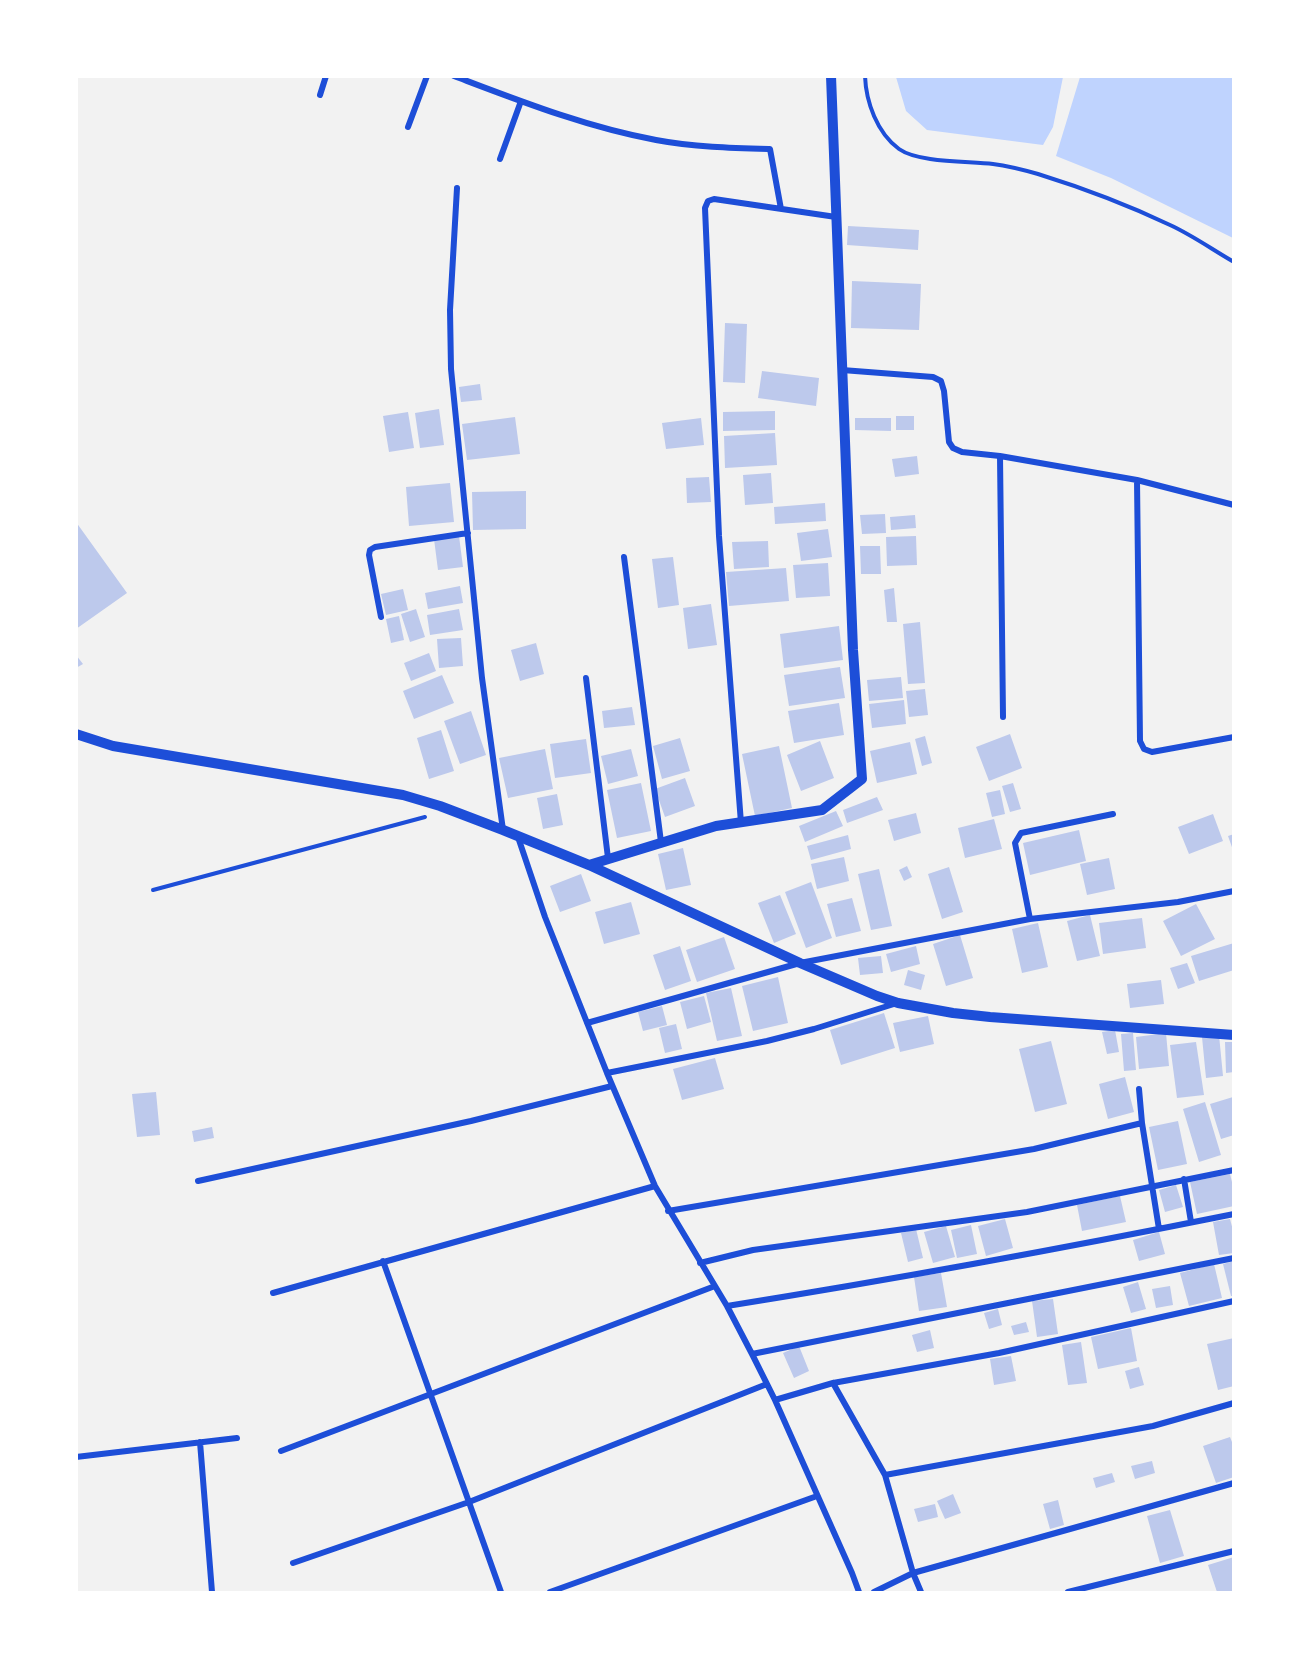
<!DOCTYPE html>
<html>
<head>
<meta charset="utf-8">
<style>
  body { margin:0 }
  #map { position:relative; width:1310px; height:1669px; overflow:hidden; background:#f2f2f2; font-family:Georgia,serif }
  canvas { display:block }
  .frame { position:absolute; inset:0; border:78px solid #fff; pointer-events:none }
</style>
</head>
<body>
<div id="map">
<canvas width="1310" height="1669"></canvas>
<div class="frame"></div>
</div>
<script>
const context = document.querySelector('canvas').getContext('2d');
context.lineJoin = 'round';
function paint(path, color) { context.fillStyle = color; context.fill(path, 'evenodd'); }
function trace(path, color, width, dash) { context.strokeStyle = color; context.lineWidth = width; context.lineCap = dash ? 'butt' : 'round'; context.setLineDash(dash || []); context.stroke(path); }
const water = new Path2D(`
  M896 77V76L1063 77 1053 127 1043 145 927 130 906 111Z
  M1080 77H1233V238L1111 178 1056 156Z`);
const building = new Path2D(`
  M848 226 919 230 918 250 847 245Z
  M852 281 921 284 919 330 851 328Z
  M725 323 747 324 745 383 723 382Z
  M762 371 819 378 816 406 758 398Z
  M480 384 482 400 461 402 459 387Z
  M439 409 444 445 420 448 415 413Z
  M775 411V430L723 431V412Z
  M408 412 414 448 389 452 383 416Z
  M896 416H914V430H896Z
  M515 417 520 454 467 460 462 424Z
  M701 418 704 445 666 449 662 423Z
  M855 418H891V431L855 430Z
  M775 433 777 465 725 468 724 436Z
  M917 456 919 474 895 477 892 459Z
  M771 473 773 503 745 505 743 475Z
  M709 477 711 502 687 503 686 478Z
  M450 483 454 522 409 526 406 487Z
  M526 491V529L473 530 472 492Z
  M825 503 826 521 775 524 774 507Z
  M885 514 886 533 862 534 860 515Z
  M915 515 916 528 891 530 890 517Z
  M76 522 127 593 76 629Z
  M828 529 832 557 801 561 797 533Z
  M459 536 463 567 438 570 434 539Z
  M916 536 917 565 887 566 886 537Z
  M768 541 769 567 734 569 732 542Z
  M860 546H880L881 574H861Z
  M673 557 679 605 658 608 652 559Z
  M828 563 830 596 796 598 793 565Z
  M786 568 789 601 729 606 726 572Z
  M460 586 463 603 428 609 425 593Z
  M894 588 897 622H887L884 590Z
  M403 589 408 610 386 615 381 594Z
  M711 604 717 645 688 649 683 608Z
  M416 609 425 637 410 642 401 614Z
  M459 609 463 630 430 635 427 615Z
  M399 616 404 640 391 643 386 619Z
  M920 622 925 683 908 684 903 624Z
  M839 626 843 660 784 668 780 634Z
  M461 638 463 666 439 668 437 639Z
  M536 643 544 674 520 681 511 650Z
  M429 653 436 671 411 681 404 663Z
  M76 655 83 664 76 668Z
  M840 667 845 698 789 706 784 675Z
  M442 675 454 703 414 719 403 691Z
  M901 677 903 698 869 701 867 680Z
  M925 689 928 715 909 717 906 691Z
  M904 700 906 724 872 728 869 704Z
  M839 703 844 735 794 743 788 711Z
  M632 707 635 725 604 728 602 711Z
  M471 711 486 755 460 764 444 721Z
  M441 730 454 771 429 779 417 738Z
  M1010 734 1022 768 989 781 976 747Z
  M925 736 932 763 922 766 915 739Z
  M680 738 690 771 662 779 653 746Z
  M586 739 591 773 555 778 550 744Z
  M820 741 834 778 801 791 787 755Z
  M910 742 917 774 877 783 870 751Z
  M779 746 792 808 755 816 742 754Z
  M545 749 553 789 508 798 499 758Z
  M631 749 638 776 608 784 601 756Z
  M685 778 695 806 665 817 655 789Z
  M641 783 651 831 617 838 607 790Z
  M1013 783 1021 809 1010 812 1002 786Z
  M1000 790 1005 814 992 817 986 793Z
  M557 794 563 825 543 829 537 798Z
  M877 797 883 810 847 823 843 810Z
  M836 811 843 826 805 842 799 826Z
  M916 813 921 833 894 841 888 820Z
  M1213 814 1223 841 1189 854 1178 827Z
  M994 819 1002 849 965 858 958 828Z
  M1079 830 1086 861 1030 875 1023 843Z
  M1234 834V850H1233L1228 836Z
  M848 835 851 849 811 860 807 846Z
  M683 848 691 885 666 890 658 854Z
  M844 857 849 881 817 889 811 864Z
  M1109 858 1115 889 1087 895 1080 864Z
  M907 866 912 877 904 881 899 870Z
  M949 867 963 912 942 919 928 874Z
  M879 869 892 926 871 930 858 874Z
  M581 874 591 901 560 912 550 886Z
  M811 882 832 938 806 948 785 892Z
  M780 895 796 934 774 943 758 903Z
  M852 898 861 931 836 937 827 904Z
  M631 902 640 934 604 944 595 912Z
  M1196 904 1215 939 1181 956 1163 921Z
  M1090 915 1100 956 1077 961 1067 921Z
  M1142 918 1146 948 1103 954 1099 923Z
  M1038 923 1048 967 1022 973 1012 929Z
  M960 935 973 978 946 986 933 944Z
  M724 937 735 969 697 982 686 950Z
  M1234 943V970L1199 981 1191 956Z
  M680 946 691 981 665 990 653 955Z
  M916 946 920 964 891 972 886 954Z
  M881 956 883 973 860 975 858 958Z
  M1187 963 1195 983 1178 989 1170 968Z
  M908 970 925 975 921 990 904 985Z
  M778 977 788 1023 753 1031 742 986Z
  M1161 980 1164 1004 1130 1008 1127 984Z
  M731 988 742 1036 717 1041 706 993Z
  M704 996 711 1022 687 1029 680 1002Z
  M662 1006 667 1025 643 1031 638 1012Z
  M884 1013 895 1048 841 1065 830 1030Z
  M928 1016 934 1044 900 1052 893 1023Z
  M676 1024 682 1049 665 1053 659 1028Z
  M1115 1030 1119 1052 1107 1054 1102 1032Z
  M1133 1033 1136 1070 1124 1071 1121 1034Z
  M1166 1033 1169 1066 1139 1069 1136 1037Z
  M1219 1035 1223 1076 1206 1078 1202 1037Z
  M1051 1041 1067 1104 1035 1112 1019 1049Z
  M1196 1042 1204 1095 1177 1098 1170 1045Z
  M1225 1042H1234V1072L1226 1073Z
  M715 1058 724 1089 682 1100 673 1069Z
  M1125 1077 1134 1112 1108 1119 1099 1084Z
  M156 1092 160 1135 137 1137 132 1094Z
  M1233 1097 1234 1135 1221 1139 1210 1104Z
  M1205 1102 1221 1155 1199 1162 1183 1109Z
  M1178 1121 1187 1164 1158 1170 1149 1127Z
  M212 1127 214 1138 194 1142 192 1131Z
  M1230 1174 1234 1190V1206L1197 1214 1190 1182Z
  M1176 1185 1183 1207 1165 1212 1159 1190Z
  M1120 1196 1126 1222 1082 1231 1077 1205Z
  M1005 1219 1013 1248 986 1256 978 1226Z
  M1230 1219 1234 1234V1253L1219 1255 1213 1222Z
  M971 1225 977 1254 957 1258 951 1230Z
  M946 1226 955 1257 933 1263 924 1232Z
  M916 1229 923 1258 908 1262 901 1233Z
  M1159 1232 1165 1254 1139 1261 1133 1240Z
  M1234 1261V1296H1231L1223 1264Z
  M1214 1264 1222 1298 1189 1306 1180 1273Z
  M941 1273 947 1307 919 1311 914 1277Z
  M1138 1282 1146 1309 1131 1313 1123 1287Z
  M1170 1286 1173 1305 1156 1308 1152 1289Z
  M1053 1299 1058 1334 1037 1337 1032 1301Z
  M998 1309 1002 1325 989 1329 984 1313Z
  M1026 1322 1029 1332 1014 1335 1011 1326Z
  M1131 1328 1137 1361 1098 1369 1091 1337Z
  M930 1330 934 1348 917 1352 912 1335Z
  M1234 1338V1386L1218 1390 1207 1344Z
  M1081 1342 1087 1383 1068 1385 1062 1345Z
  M799 1346 809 1371 794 1378 783 1353Z
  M1011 1356 1016 1381 994 1385 990 1359Z
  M1139 1367 1144 1385 1130 1389 1125 1371Z
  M1230 1437 1234 1447V1477L1216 1483 1203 1446Z
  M1152 1461 1155 1473 1135 1479 1131 1466Z
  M1112 1473 1115 1482 1096 1488 1093 1478Z
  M953 1494 961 1513 945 1519 937 1501Z
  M1058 1500 1064 1525 1050 1529 1043 1504Z
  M935 1504 938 1517 918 1522 914 1509Z
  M1170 1510 1184 1556 1160 1563 1147 1516Z
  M1234 1557V1591L1217 1592 1208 1565Z`);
const path = new Path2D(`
  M865 76C866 102 877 133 899 149 919 163 968 161 993 164 1008 166 1024 170 1038 174 1083 188 1128 205 1170 225 1192 235 1213 250 1234 262
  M153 890 425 817`);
const minor = new Path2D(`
  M454 76C520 101 586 127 656 140 693 147 733 148 770 149L781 209
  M320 95 326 76
  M408 127 427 76
  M500 159 521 101
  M457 188 450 310 451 369 482 678 503 830
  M842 370 933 377 941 381 944 391 949 442 953 448 962 452 1000 456 1137 480 1234 505
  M1000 456 1003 717
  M1137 480 1140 741 1144 749 1152 752 1234 737
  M624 557 661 842
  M381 617 369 555 370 550 375 547 468 533
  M586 678 608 858
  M741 823 719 536 705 208 708 201 714 199 836 217
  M518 837 545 917 607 1073 655 1186 727 1306 752 1354 775 1400 852 1573 859 1592
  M1030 919 1015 843 1021 833 1113 814
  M587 1023 800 963 1030 919 1178 902 1234 891
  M607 1073 767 1041 814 1029 894 1004
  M1139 1089 1142 1123 1159 1229
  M1184 1179 1191 1222
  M198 1181 471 1121 612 1086
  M668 1211 1034 1149 1142 1123
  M383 1261 501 1592
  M700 1263 753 1250 1027 1212 1234 1170
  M273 1293 655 1186
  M727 1306C896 1279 1065 1248 1234 1214
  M752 1354 1234 1258
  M833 1383 885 1475 913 1573 921 1592
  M775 1400 833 1383 999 1353 1234 1301
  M200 1442 212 1592
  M281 1451 715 1286
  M76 1457 237 1438
  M885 1475 1153 1426 1234 1403
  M293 1563 469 1502 767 1384
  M550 1592 817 1496
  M874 1592 913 1573 1234 1483
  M1068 1592 1234 1551`);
const tertiary = new Path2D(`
  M76 734 113 746 403 795 440 806 503 830 589 865 800 963 877 996 898 1003 953 1013 990 1017 1234 1035
  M589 865 716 826 822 810 862 779 853 650 831 76`);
paint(water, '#bfd3fe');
paint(building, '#bdc9ec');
trace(path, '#1d4ed8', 4);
trace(minor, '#1d4ed8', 6);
trace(tertiary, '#1d4ed8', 10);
</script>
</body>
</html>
